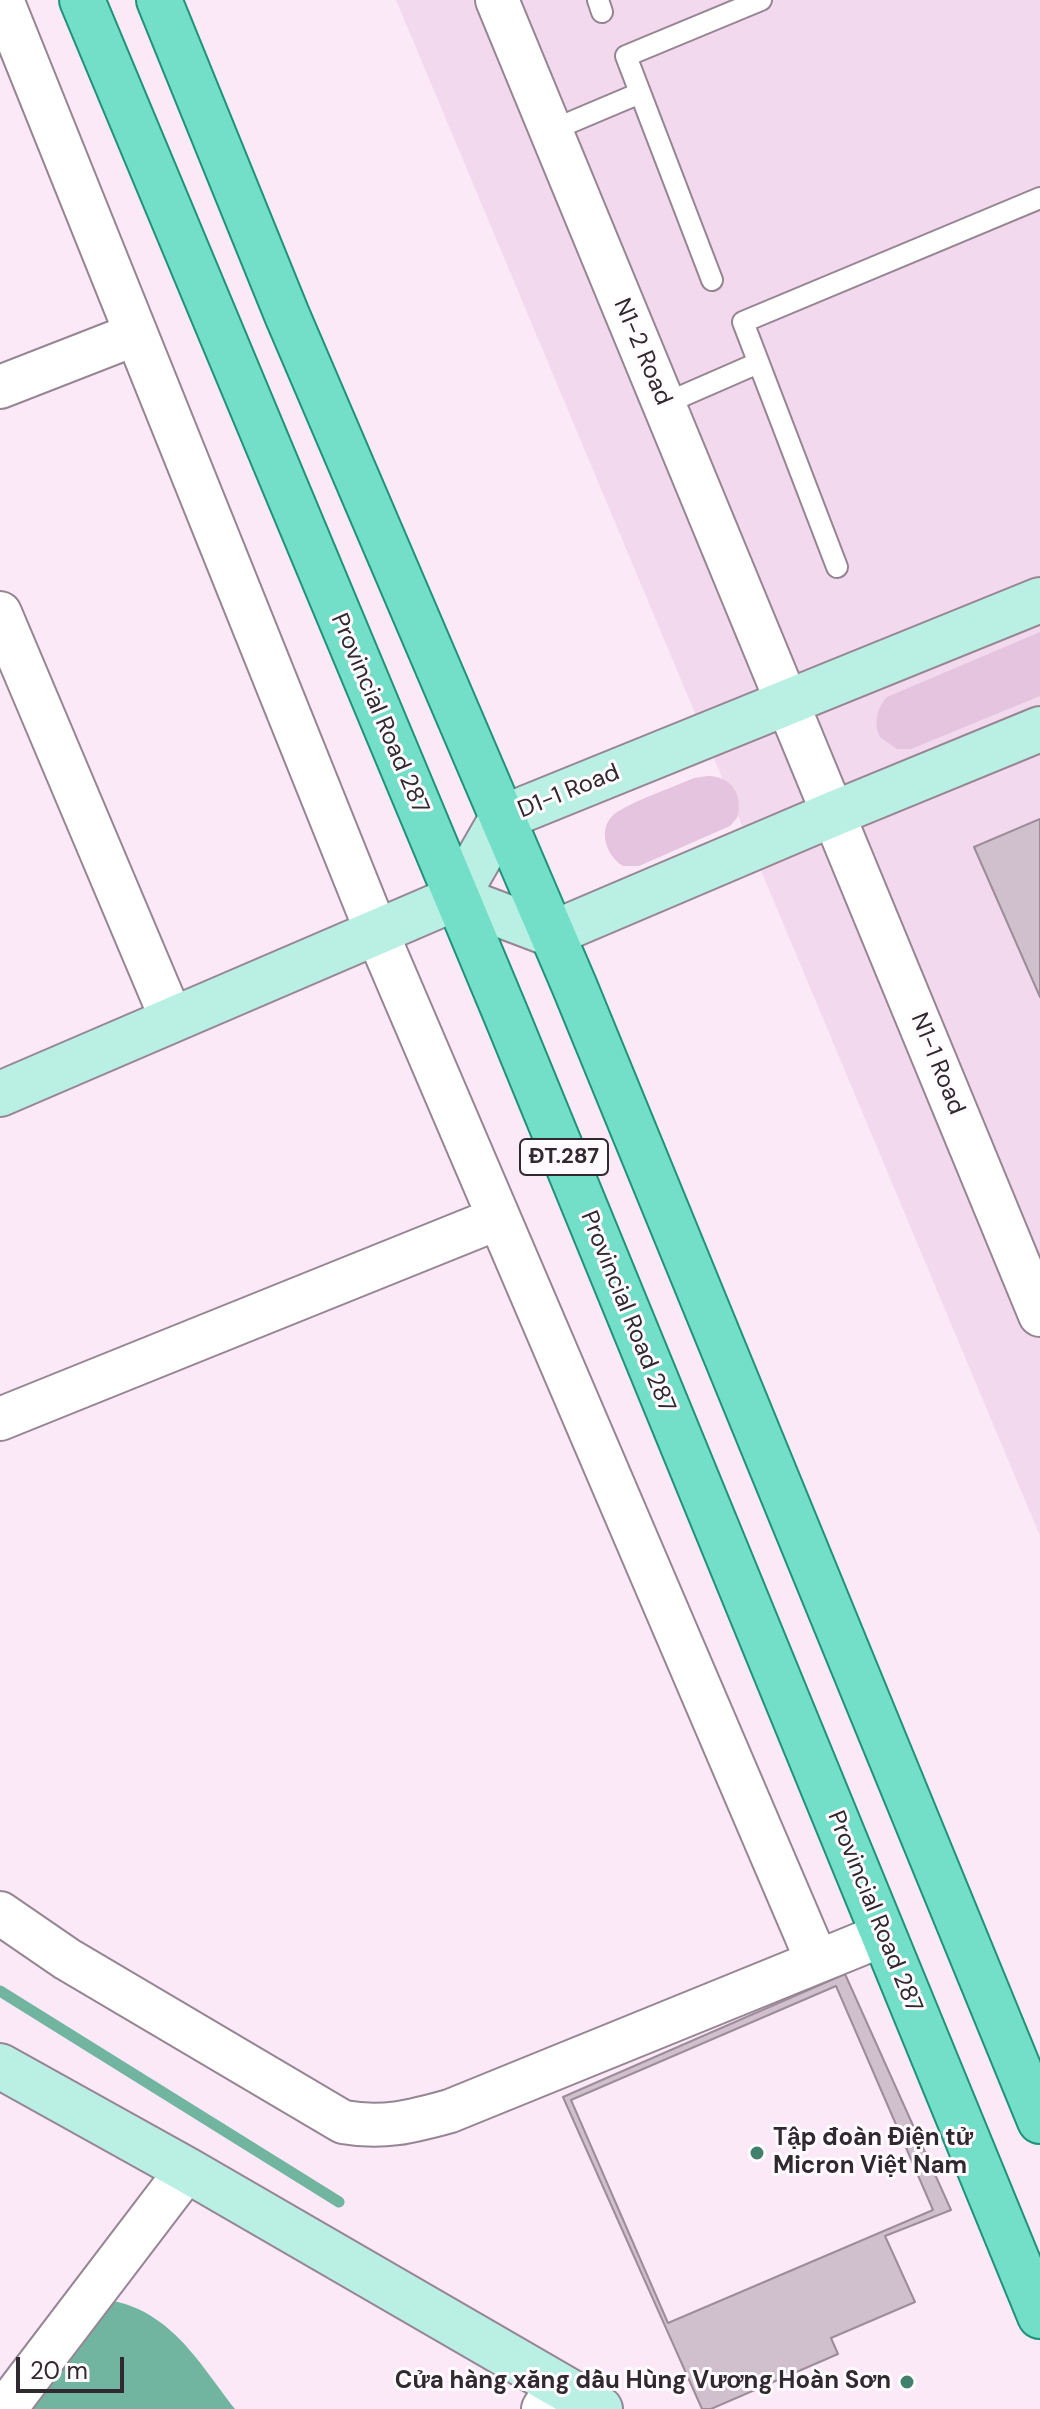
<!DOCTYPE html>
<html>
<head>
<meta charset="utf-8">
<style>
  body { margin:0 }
  #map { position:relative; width:1040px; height:2409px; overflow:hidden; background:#fbe9f7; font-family:"DM Sans",sans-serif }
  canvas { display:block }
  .scale { position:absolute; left:16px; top:2357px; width:108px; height:36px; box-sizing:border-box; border:4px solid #30292f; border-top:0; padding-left:10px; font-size:24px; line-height:28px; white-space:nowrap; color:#30292f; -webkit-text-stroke:6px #fffbfe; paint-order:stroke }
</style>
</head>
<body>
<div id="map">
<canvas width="1040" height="2409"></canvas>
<div class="scale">20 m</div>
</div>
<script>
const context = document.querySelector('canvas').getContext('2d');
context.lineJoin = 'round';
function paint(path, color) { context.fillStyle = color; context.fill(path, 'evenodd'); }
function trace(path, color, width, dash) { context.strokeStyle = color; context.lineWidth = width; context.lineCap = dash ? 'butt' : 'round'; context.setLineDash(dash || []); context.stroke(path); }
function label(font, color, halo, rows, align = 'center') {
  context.font = font + ' "DM Sans",sans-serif'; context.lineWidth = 6; context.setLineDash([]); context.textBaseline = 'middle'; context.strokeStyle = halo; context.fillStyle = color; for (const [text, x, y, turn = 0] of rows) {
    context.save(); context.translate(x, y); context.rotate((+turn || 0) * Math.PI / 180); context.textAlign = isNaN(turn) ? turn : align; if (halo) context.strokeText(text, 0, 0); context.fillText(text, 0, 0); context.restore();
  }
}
const built = new Path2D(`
  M396 0H1040V1536Z`);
const green = new Path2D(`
  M1040 632V696L911 749H897L880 737C873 724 877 708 887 697Z
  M708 776C732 776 744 796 737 818L730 826 639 866H623C605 855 596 826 617 812 640 798 669 789 694 778Z`);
const water = new Path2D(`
  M103 2299C169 2308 197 2360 235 2409H19Z`);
const stream = new Path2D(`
  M0 1991 339 2202`);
const building = new Path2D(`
  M1040 819V997L974 847Z
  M845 1974 951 2210 885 2236 915 2302 831 2338 838 2354 711 2409H702L563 2097Z
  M836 1986 933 2210 668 2323 571 2100Z`);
const lane = new Path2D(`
  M598 0 602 12
  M550 131 640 93
  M712 280 626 56 761 0
  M664 404 758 363
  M837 567 743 322 1040 198`);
const street = new Path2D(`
  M2 0 377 933 817 1961
  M497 0 1040 1315
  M0 387 136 334
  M0 613 172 1020
  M0 1419 499 1218
  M0 1913 67 1959 343 2122C383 2129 411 2122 450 2111L883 1935
  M5 2409 187 2170
  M543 2409 558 2385`);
const secondary = new Path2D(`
  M456 898 502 818 1040 600
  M456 898 551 934 833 814 1040 729
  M0 1094 456 898
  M0 2066 187 2170 600 2409`);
const primary = new Path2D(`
  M82 0 507 1017 1040 2316
  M159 0 287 315 574 985 1040 2121`);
const markers = [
  [757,2153,8,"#41806c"],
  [907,2382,8,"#41806c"]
];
const shields = [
  [564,1157,88]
];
const shieldNames = [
  ["ĐT.287",564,1157]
];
const streetNames = [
  ["N1-2 Road",642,352,67],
  ["Provincial Road 287",379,714,67],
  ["D1-1 Road",569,792,-22],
  ["N1-1 Road",937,1064,68],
  ["Provincial Road 287",627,1312,68],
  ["Provincial Road 287",874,1912,68]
];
const poiNames = [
  ["Tập đoàn Điện tử",773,2139],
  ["Micron Việt Nam",773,2167],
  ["Cửa hàng xăng dầu Hùng Vương Hoàn Sơn",891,2382,"right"]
];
paint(built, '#f2d9ed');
paint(green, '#e5c4df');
paint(water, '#71b49f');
trace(stream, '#71b49f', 11);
paint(building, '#d0bfcd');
trace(building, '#9d8c9a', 2);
trace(lane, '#968693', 24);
trace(street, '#968693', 46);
trace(secondary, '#968693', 48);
trace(primary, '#20927a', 48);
trace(lane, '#fff', 20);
trace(street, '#fff', 42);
trace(secondary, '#baefe3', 44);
trace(primary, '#74dfc8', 44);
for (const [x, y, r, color] of markers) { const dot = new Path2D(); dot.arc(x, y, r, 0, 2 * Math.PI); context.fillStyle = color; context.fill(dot); trace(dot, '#fffbfe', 3); }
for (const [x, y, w] of shields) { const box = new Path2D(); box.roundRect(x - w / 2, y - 18, w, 36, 6); context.fillStyle = '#fffbfe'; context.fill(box); trace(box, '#30292f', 2); }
label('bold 22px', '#30292f', null, shieldNames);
label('24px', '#30292f', '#fffbfe', streetNames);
label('bold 24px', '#30292f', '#fffbfe', poiNames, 'left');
</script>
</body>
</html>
